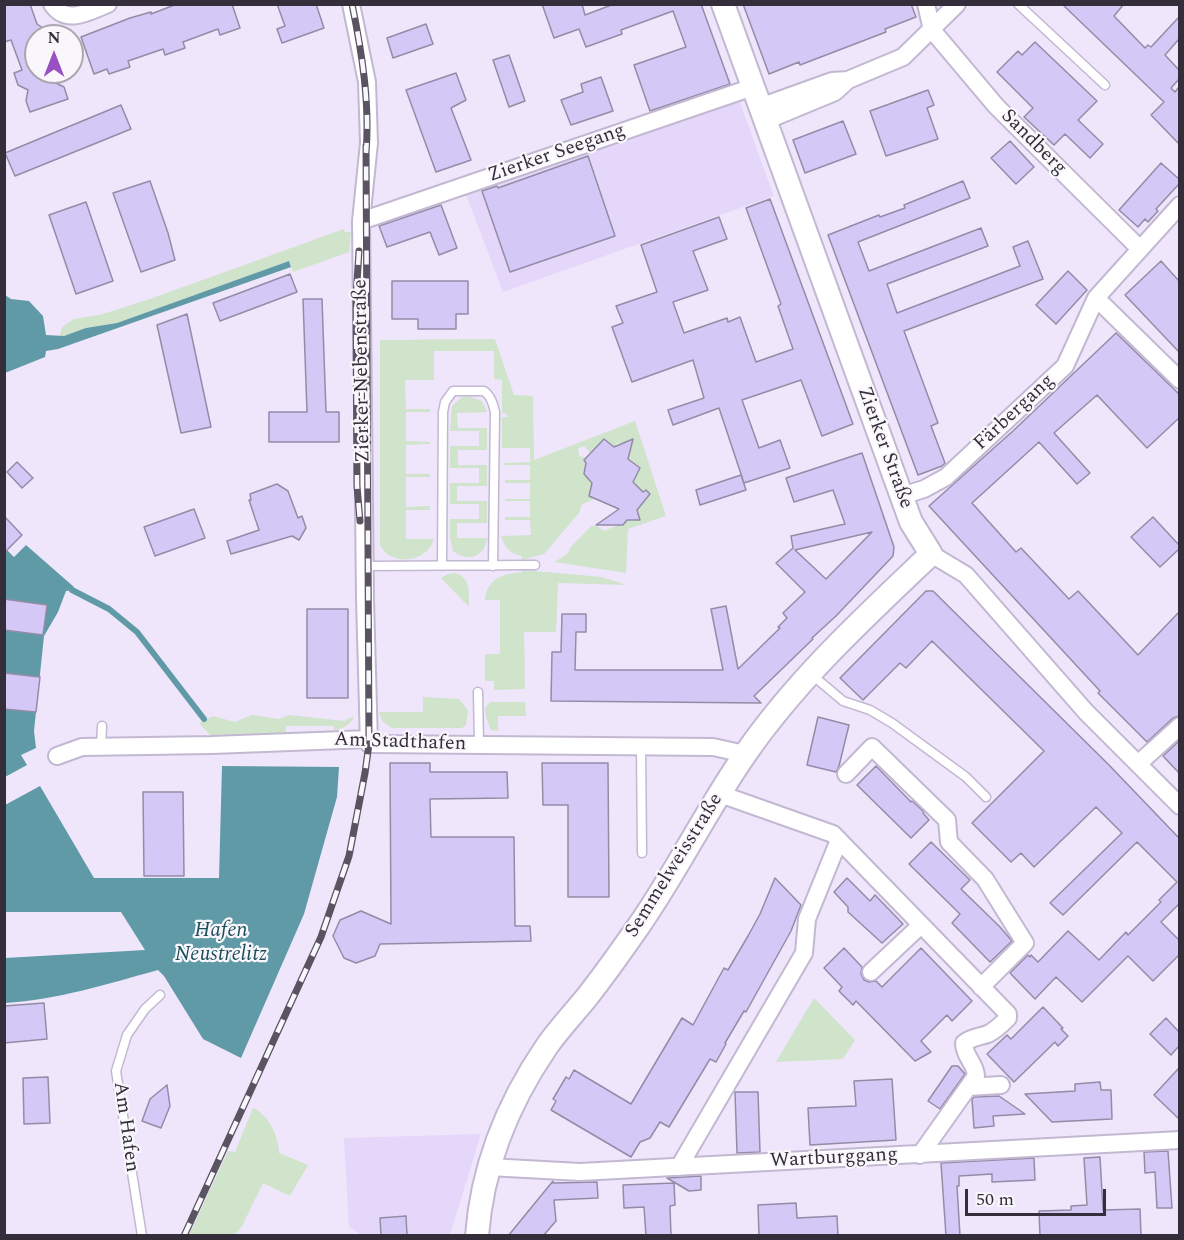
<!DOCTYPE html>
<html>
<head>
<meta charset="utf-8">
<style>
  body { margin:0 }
  #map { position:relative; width:1184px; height:1240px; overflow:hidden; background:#efe6fc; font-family:Spectral,serif }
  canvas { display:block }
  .frame { position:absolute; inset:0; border:6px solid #332e39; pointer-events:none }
  .north { position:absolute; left:24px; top:24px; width:60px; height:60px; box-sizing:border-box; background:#f9f7fc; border:2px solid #aaa7ae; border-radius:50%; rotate:0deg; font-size:16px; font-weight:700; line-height:24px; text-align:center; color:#332e39 }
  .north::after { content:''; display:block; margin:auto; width:21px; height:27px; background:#9a50c2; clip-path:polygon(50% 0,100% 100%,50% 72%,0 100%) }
  .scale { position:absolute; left:965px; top:1189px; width:141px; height:27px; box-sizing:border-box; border:3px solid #332e39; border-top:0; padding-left:8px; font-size:18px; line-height:21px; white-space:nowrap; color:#332e39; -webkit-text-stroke:4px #f9f7fc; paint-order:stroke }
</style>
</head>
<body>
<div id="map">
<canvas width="1184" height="1240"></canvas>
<div class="frame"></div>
<div class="north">N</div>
<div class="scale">50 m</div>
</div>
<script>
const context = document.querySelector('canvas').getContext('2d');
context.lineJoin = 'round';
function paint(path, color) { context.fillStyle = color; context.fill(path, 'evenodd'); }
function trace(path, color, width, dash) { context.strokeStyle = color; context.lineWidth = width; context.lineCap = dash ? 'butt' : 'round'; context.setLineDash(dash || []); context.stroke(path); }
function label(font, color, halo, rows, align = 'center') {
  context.font = font + ' Spectral,serif'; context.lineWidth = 4.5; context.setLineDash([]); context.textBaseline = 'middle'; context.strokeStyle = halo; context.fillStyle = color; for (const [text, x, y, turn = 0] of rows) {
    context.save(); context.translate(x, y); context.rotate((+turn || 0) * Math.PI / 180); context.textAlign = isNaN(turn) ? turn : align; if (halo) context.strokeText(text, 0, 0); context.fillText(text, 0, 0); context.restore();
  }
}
const built = new Path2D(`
  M738 97 774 196 503 292 465 192Z
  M481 1134 450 1235H361L349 1227 344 1138Z`);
const green = new Path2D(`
  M344 229 345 232H351L349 252 293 272 289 261 117 323 86 328 64 336H60L62 327 74 319 103 314 150 299Z
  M495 339 514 395 533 396 534 460 635 421 666 516 628 529 626 573 555 562 568 553 570 548 591 526H597L604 531 616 526 618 524 622 525 625 520H636L638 517 635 510 644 494 628 479 637 473 639 469 627 465 628 452 631 448 630 445 625 443H617L614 451 609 442 602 441 600 446 596 447 597 451 593 456 584 446 578 448 579 456 586 458 584 474 597 488 590 491 593 500 582 504 579 513 544 554 522 560V556C510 554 504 547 501 536L531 535 530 520H505V517H530V501H505V499H530V483H505V480H530V465H504V463L530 462V448H502V417H507V414L502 413V380L494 379V351H434V380H405L406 409H430V412H406V441L430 442V444L406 445V474H430V477H406V507L430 506V510H406V539H434C427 563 391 567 380 545V340Z
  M468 396 482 401 487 412 457 413 458 428H487V450H458V465H487V486H457V501H487V523H457V538H487C485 557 468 563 453 551L450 538V519H479V504H450V483H479V468H450V446H479V431H450L452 406 462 397Z
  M523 570 602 577 626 585 558 583 556 632H524L525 689 494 690V681H485V654H500V600H485C487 578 503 574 522 572Z
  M456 573C471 579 469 592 469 607L441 578 448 574Z
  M423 697 459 699 468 710 466 725 462 728H392L382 721 379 712H423Z
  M490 702H525L526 716H498V731L491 730 486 717 485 708Z
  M252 715 279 719 289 715 344 721 354 716C351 725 343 729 334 730V726H286V734L210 735 199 723 213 716 235 722Z
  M814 998 855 1040 843 1059 776 1062Z
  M253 1108C269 1115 279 1137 279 1153L308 1165 290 1196 263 1183 242 1226 235 1235H189L228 1151 235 1152Z`);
const water = new Path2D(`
  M289 261 291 267 58 349 46 351 45 357 5 373V295L11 299 29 301 43 316 46 335 64 336 86 328 117 323Z
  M26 545 74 587 72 590 66 591 58 612 44 636 34 731 36 748 21 755 27 765 5 777 4 553 7 550 14 557Z
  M222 766 339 767 337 797 304 914 241 1058 203 1039 164 976 158 970C107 984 57 1000 5 1003V958L145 950 121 912H5V805L40 786 94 878H219Z`);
const stream = new Path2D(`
  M72 590 109 609 137 632 204 719`);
const building = new Path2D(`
  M4 4H30L37 24 55 36H36V72H55L56 83 64 87 68 99 30 112 26 101 28 90 18 85 14 73 22 70 11 40 4 42Z
  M177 4H232L240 28 220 35 218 29 183 42 185 48 165 55 163 49 128 61 130 67 109 74 107 69 94 74 81 37 130 18 151 12V14Z
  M277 4H316L324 28 282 43 277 29 285 26Z
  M542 4H582L585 15 614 4H701L730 84 650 111 634 65 686 47 673 11 621 30 622 34 586 47 579 29 554 38Z
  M743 4H911L916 17 885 29 886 32 800 65 799 62 769 74Z
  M1062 4H1124L1114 16 1145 48 1148 45 1151 47 1179 17V39L1165 55 1179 70V79L1171 88 1175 92 1179 87V144L1151 115 1164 102Z
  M426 24 433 44 393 58 387 38Z
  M1035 42 1097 101 1078 120 1103 144 1090 158 1065 134 1054 145 1024 117 1033 108 997 72 1018 51 1022 55Z
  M509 55 525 101 509 107 493 60Z
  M456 73 466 100 451 108 471 160 436 172 406 90Z
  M601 77 613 111 571 125 561 100 583 92 581 84Z
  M928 90 934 105 927 108 938 139 886 156 870 111Z
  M121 105 131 129 15 176 5 153Z
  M843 121 856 154 805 173 793 140Z
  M1010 141 1034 167 1016 184 991 158Z
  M588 156 615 236 510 272 482 191 497 186 498 188Z
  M1161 163 1179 179V184L1156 209 1158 211 1148 222 1145 219 1138 227 1119 210Z
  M150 181 168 233 175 260 141 272 113 193Z
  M963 181 970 198 858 242 869 271 981 228 988 246 887 284 897 313 1020 266 1013 247 1028 241 1043 279 904 331 938 423 931 426 945 463 942 466 918 475 828 235 879 215 880 217 905 208 904 205Z
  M770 199 853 424 822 436 801 380 742 400 759 448 780 440 790 468 744 483 719 408 673 425 668 410 704 398 693 360 632 382 612 327 623 323 616 306 657 292 641 245 719 217 727 239 693 251 708 290 673 302 684 333 727 318 728 322 740 317 756 362 793 349 778 306 781 304 746 208Z
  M86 202 113 281 76 294 49 215Z
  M441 205 457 248 439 255 430 232 387 247 379 226Z
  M1161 261 1179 281V352L1125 295Z
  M1068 271 1087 290 1056 324 1036 305Z
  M290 274 297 292 220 321 213 303Z
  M392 281H468V314H456V329H418V319H392Z
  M303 299H322L326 412H339V442H269V412H307Z
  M187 314 211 427 181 433 157 325Z
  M1116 333 1179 394V418L1147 448 1097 395 1054 433 1090 473 1077 484 1039 442 972 503 1016 552 1021 548 1069 599 1078 591 1138 655 1179 612V716L1173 718 1147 742 1098 693 1100 691 929 506 1013 431Z
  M604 439 614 447 633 439 628 459 640 468 633 482 643 492 646 490 650 494 637 510 640 520H627L623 525H596L619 509 589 496 592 483 584 474 586 463 584 460Z
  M862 453 894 547 893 556 836 616 812 638 813 639 754 696 761 703 551 701 552 652H561L562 614H586V632H576L575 670H723L711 609 726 606 738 669 780 628 778 627 787 618 783 613 805 592 776 563 793 548 791 536 845 524 833 490 794 502 786 478ZM872 532 826 579 795 550Z
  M17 462 33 478 22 488 7 472Z
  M741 475 746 490 700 505 696 490Z
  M277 484 288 491 298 518 302 516 306 528 299 540 292 536 231 554 227 541 259 530 249 500H251L250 494Z
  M194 509 205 538 155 556 144 527Z
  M4 516 22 535 4 553Z
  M1153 517 1179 545V549L1160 567 1131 537Z
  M926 591H933L1109 765 1179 838V904L1161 922 1179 940V955L1153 981 1128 956 1082 1002 1056 977 1035 999 1010 973 1028 955 1030 957 1031 955 1038 962 1068 931 1099 960 1126 932 1128 935 1161 902 1159 900 1177 882 1137 842 1063 915 1050 903 1122 833 1096 807 1034 867 1021 853 1011 862 972 823 1044 751 932 641 906 668 900 663 863 700 840 678Z
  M4 599 47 605 43 635 4 630Z
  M307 609H348V698H307Z
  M4 673 40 677 36 712 4 709Z
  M818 717 849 725 839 766 836 772 807 765Z
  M1179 741V773L1163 756Z
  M390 763H430V772H507L508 798 430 799 431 837H514L515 926H530L531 941 380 944 375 956 356 963 344 958 333 936 340 920 361 911 391 924Z
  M542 763H608L609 897H568V805H543Z
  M876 766 911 802 912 801 924 812 923 813 929 820 911 838 857 785Z
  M143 792H183L184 876H144Z
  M931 842 970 880 961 889 1000 927 1012 941 990 962 952 923 960 914 909 864Z
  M775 878 801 905 791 931 746 1012 744 1011 725 1043 726 1044 716 1062 710 1059 669 1127 660 1122 650 1138 640 1142 631 1157 551 1110 556 1101 553 1099 566 1077 569 1079 574 1070 631 1104 682 1018 693 1025 724 968 728 970 748 936 760 914Z
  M847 878 870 901 875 895 903 924 882 943 848 912V907L834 892Z
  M844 948 862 967 861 974 864 980 869 982 876 981 882 987 921 948 972 1001 952 1021 947 1015 921 1041 931 1052 915 1061 856 1001 853 1005 839 991 842 987 824 968Z
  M44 1003 47 1039 4 1043V1006Z
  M1043 1007 1063 1028 1061 1029 1068 1036 1058 1046 1055 1042 1014 1082 987 1054 1007 1035 1011 1039Z
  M1166 1018 1179 1032V1046L1171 1055 1150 1034Z
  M952 1066H958L965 1074 940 1109 928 1101Z
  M1179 1068V1119L1154 1095Z
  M48 1077 50 1123 24 1124 23 1078Z
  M892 1079 896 1140 810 1145 808 1108 856 1106 854 1081Z
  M1100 1082 1101 1090H1111L1112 1119 1052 1122 1025 1094 1075 1091V1084Z
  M167 1085 170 1106 161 1128 142 1121 150 1099Z
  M735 1092H758L760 1152 737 1153Z
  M999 1096 1025 1114 993 1116 994 1126 974 1128 972 1099 974 1097Z
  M1168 1151 1172 1208H1157L1155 1172 1145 1173 1144 1152Z
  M1100 1157 1103 1210 1140 1209 1141 1236H1040L1039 1211 1071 1210V1206L1087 1205 1084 1158Z
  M1034 1158 1035 1180 992 1182V1174L959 1176V1186H957L960 1236H946L941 1163Z
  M701 1176V1190L689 1191 667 1178Z
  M553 1181V1183L597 1182 598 1198 554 1200 556 1221 543 1236H508Z
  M674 1183 675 1205 670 1206 671 1236H646L644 1207 624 1208 623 1185Z
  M796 1203 797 1218 837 1216 838 1236H759L758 1205Z
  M406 1216 407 1236H381L380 1218Z`);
const service = new Path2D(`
  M1018 4 1105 85
  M365 566 535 565
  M442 566 443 412 445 402 453 391H484C491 396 493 404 495 412L493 566
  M811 674 843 701 870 710 892 723 966 777 986 797
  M478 692 479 745
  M101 746 102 726
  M641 746 642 853
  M142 1236 116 1071 127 1035 145 1009 160 995`);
const minor = new Path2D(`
  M52 4C66 26 90 11 108 4
  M351 4 367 82 369 143 361 221 365 599 369 744 713 747 745 754
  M926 4 932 30 996 106 1140 249
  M760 107 832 81 848 80
  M765 121 835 92 848 80 903 57 957 4
  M361 221 753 87
  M1096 298 1180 380
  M901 496 924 489 946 477 1065 366 1096 298 1180 205
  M931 554 966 575 1086 712 1180 806
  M57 756 82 747 212 745 370 739
  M1138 764 1180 726
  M846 774 872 747 947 820 949 842 985 879 1025 943 981 987
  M720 794 833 834 1008 1014V1018C1002 1024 996 1030 988 1034 979 1037 971 1037 964 1043 964 1057 975 1062 976 1076L920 1155
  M871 972 921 925
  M969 1087 1001 1085
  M489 1167 580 1172 1180 1140
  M679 1167 804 953 807 919 839 840`);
const secondary = new Path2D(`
  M477 1236C482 1167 508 1103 547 1046 559 1029 574 1013 587 997 605 974 622 950 638 927 677 871 707 809 746 753 798 678 866 616 931 554L911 522 723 4`);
const rail = new Path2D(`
  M352 4C362 53 370 103 366 153
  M359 251 356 298 357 486 360 521
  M184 1236 321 937 349 856 365 773 369 744 366 146`);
const streetNames = [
  ["Sandberg",1033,143,45],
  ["Zierker Seegang",557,154,-19],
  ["Zierker Nebenstraße",363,371,-91],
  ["Färbergang",1015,413,-43],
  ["Zierker Straße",884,448,70],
  ["Am Stadthafen",400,743,2],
  ["Semmelweisstraße",675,866,-58],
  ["Am Hafen",125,1127,82],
  ["Wartburggang",834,1159,-3]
];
const waterNames = [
  ["Hafen",221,932],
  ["Neustrelitz",221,956]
];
paint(built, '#e5d7f9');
paint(green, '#d0e3cb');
paint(water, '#609aa7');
trace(stream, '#609aa7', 6);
paint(building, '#d4c8f6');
trace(building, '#938ca6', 1.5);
trace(service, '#c3b8d2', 11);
trace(minor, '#c3b8d2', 20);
trace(secondary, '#c3b8d2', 26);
trace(service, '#fff', 8);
trace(minor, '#fff', 16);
trace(secondary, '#fff', 22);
trace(rail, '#5a5462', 7);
trace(rail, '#f9f7fc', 4.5, [14]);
label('20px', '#332e39', '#f9f7fc', streetNames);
label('italic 21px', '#1c4f5a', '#f9f7fc', waterNames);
</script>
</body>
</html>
